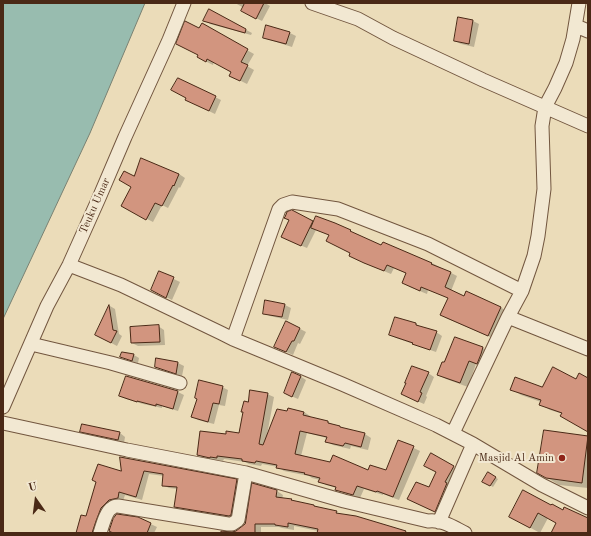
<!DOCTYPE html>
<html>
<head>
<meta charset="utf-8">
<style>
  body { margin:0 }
  #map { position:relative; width:591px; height:536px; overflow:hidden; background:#ebdcb9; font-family:"Old Standard TT",serif }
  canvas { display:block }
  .frame { position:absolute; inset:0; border:4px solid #4a2916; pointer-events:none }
  .north { position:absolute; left:16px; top:480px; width:40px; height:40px; -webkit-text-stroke:3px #f2e8d2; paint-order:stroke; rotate:346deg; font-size:11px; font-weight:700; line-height:16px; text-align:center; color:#4a2916 }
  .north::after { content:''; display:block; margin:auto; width:14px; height:18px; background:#4a2916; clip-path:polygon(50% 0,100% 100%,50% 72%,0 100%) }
</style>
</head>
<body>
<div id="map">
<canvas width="591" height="536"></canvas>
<div class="frame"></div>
<div class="north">U</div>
</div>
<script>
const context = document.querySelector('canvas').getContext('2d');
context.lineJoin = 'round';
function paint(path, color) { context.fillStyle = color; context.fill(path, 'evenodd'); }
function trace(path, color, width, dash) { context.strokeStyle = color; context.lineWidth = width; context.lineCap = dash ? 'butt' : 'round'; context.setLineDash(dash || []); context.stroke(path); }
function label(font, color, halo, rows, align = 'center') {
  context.font = font + ' "Old Standard TT",serif'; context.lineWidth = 4; context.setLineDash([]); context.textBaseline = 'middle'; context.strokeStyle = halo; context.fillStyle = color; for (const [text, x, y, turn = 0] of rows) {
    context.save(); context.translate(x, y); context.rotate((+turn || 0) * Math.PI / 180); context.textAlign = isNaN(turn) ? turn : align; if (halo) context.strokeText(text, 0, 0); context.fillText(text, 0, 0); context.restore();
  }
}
const water = new Path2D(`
  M3 3H145L90 133 3 319Z`);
const shadow = new Path2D(`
  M235 3H265L270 6 262 21 248 14 244 8Z
  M210 11 252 33 251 35 210 24 205 20Z
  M459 18 473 21 479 24 474 47 461 44 455 41Z
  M202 25 254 54 247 66 254 70 247 84 237 79 232 72 214 62 213 65 205 61 200 29Z
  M267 26 290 33 296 36 292 47 270 40 264 37Z
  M215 97 221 100 215 114 192 103 191 100Z
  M142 159 179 174 185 178 180 188 179 187 168 208 162 205 153 222 128 209 134 178Z
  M292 212 314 223 335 224 382 247 383 243 432 263 457 276 451 291 464 297 500 307 507 311 495 339 448 319 441 315 449 298 428 290 427 294 410 287 403 283 407 274 394 268 391 274 357 260 351 253 330 235 316 230 307 248 288 240Z
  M159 272 180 282 172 300 158 293Z
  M285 305 291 308 288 320 270 316 264 313Z
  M110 306 115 309 119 334 122 336 117 346 96 335Z
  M287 322 306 332 300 344 298 343 293 355 275 347Z
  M416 324 421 327 436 332 442 336 436 352 396 338 390 335Z
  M158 326 164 330 165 345 138 346 132 343Z
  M455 339 483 348 490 352 484 367 476 364 468 387 446 379 438 375 445 364Z
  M134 355 139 358 138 363 127 360 122 357Z
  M157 359 178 363 184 366 182 376 162 370 156 367Z
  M428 373 434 377 426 396 427 397 424 404 408 397Z
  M300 376 306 380 298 399 291 396Z
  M126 377 178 392 184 395 178 411 162 406V408L143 404 126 399 120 396Z
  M588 379V431L563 414 550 410 540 404 541 402 521 395 511 389 543 388 576 380Z
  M222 387 228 390 225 406 219 405 214 424 198 420 192 416Z
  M267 394 274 397 267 435 288 412 289 409 304 412 310 416V418L328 422 344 429 365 434 371 438 368 450 351 446 350 449 333 445 327 442V438L307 433 301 456 369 472H387L399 441 420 451 399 500 383 494V495L364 489 360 498 343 493 337 489V488L326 485 320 481V480L312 478 309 476 284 471 278 467 262 464 261 466 249 464 245 462 224 459 223 461 216 460V461L205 459 198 455 227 435 240 434 249 404Z
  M82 431 120 433 125 437 124 443 87 435Z
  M544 431 588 437V488L559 485 538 472Z
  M431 455 459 470 441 515 414 502 429 489 437 472Z
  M122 458 236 480 242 484 236 519 181 510 175 507 178 489 169 488 163 485 164 476 149 474 142 500 125 495 123 501 98 533H77L87 517 122 472Z
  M488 473 498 479 493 487 483 481Z
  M277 491 283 495 282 499 314 506 318 508 336 512 341 515 398 533H318V531L294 526V530L282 528 279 527H261V533H222H233L237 532 246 525Z
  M524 492 563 511 588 519V533H552L557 523 548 518 540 533 520 522Z
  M138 518 157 527 154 533H114Z`);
const building = new Path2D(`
  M245 3H264L256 19 241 11Z
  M209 9 246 29 245 33 203 21Z
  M458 17 473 20 469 44 454 41Z
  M185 21 199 28 202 23 248 49 241 62 248 65 240 81 229 76 231 72 207 59 206 62 197 57 198 55 176 44Z
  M266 25 290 32 286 44 263 38Z
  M178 78 216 96 209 111 185 100 186 98 171 90Z
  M141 158 179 174 174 186 173 185 162 206 155 203 146 220 121 206 131 187 119 180 124 171 134 176Z
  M292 210 313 221 301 246 281 237 289 220 284 218 285 217 287 212Z
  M316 216 335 223 351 230 350 231 381 245 383 242 432 263 431 264 451 272 445 287 464 296 466 291 501 307 488 336 440 315 448 298 421 287 420 291 402 283 406 273 387 265 384 271 364 263 349 256 350 253 326 241 329 235 311 228Z
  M159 271 174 277 166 298 151 290Z
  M265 300 285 304 282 317 263 314Z
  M109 305 113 330 117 331 111 343 95 335Z
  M395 317 416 323V325L437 331 430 350 412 344 413 343 389 335Z
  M286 321 300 328 294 341H292L286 352 274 347Z
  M159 325 160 342 131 343 130 327Z
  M455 337 483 347 481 354 477 364 469 361 460 383 437 375 442 362H444Z
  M122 352 134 354 132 361 120 357Z
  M156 358 178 362 176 374 155 367Z
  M412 366 429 372 420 392 422 393 418 402 401 394 406 383H405Z
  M553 367 576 379 579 373 588 378V432L560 416 562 413 539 405 541 400 510 390 515 377 542 387Z
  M292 372 301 376 292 397 284 393Z
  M126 376 178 391 173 409 156 404V406L137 401V402L119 396Z
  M199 380 223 386 219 404 213 403 208 422 191 417 197 399 195 398Z
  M250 390 268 393 259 444 263 445 277 409 287 411 288 408 304 412 303 415 328 421V423L340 426V427L365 433 361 447 345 443 343 446 325 442 327 437 300 431 295 454 330 462 333 455 368 470 370 465 386 470 398 440 414 446 393 497 377 491 376 492 357 486 353 495 346 493 335 490 336 487 318 482 320 478 304 474 305 473 276 468 277 465 256 461 255 463 242 461V459L217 456V458L210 457V458L197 455 200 431 226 434V431L239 433 243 412H241L244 401 248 402Z
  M82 424 120 432 118 440 80 432Z
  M544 430 588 436 582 483 546 478 537 473Z
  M431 453 454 466 445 482 447 483 435 512 407 499 416 482 429 487 436 472 424 466Z
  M120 457 237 479 231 515 229 516 174 507 177 487 162 486 163 474 144 471 136 497 119 492 118 498 109 500 101 508 96 521 92 533H76L81 515 86 516 96 482 92 480 98 464 121 471Z
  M488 472 496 477 490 486 482 482Z
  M252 483 277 490 276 497 292 499 291 500 314 505V506L337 511 336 513 356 516 406 531 405 533H317L318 529 288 523V527L275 525V524H255V533H221V531L232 532 236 531 245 524Z
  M523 490 551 505 552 504 563 510 564 507 588 518V533H551L556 523 538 513 530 528 509 517Z
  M117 514 138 517 151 523 147 533H113L109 531 113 519Z`);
const minor = new Path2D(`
  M312 3 358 19 393 38 483 80 588 126
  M576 26 588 31
  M69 265 121 285 221 333 233 339 342 384 436 425 473 444 542 485 588 508
  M508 317 588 349
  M233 339 279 209 283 205 292 202 338 209 428 244 522 291
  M31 344 111 363 180 383
  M3 407 47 306 69 265 99 198 125 137 169 40 184 3
  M3 423 127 450 246 473 344 501 428 521C441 519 453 527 465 533
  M453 433 508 317 522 291 534 256 538 236 544 189 542 126 545 107 555 88 566 63 573 39 579 3
  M439 522 473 444
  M100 533C102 527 106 511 112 508 114 506 116 506 118 506L228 524H232L238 520 246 473`);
const markers = [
  [562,458,4,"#8f2418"]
];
const streetNames = [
  ["Teuku Umar",95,206,-66]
];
const poiNames = [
  ["Masjid Al Amin",554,458]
];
paint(water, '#98bcaf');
trace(water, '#798172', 1);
paint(shadow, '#0003');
paint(building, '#d2957f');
trace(building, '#4a2916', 1);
trace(minor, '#72563f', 15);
trace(minor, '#f2e8d2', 13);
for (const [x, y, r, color] of markers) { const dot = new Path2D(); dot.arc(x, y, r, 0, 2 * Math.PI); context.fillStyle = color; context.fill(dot); trace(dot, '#f2e8d2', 1.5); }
label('11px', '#4a2916', '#f2e8d2', streetNames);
label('11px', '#4a2916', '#f2e8d2', poiNames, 'right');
</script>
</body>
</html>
